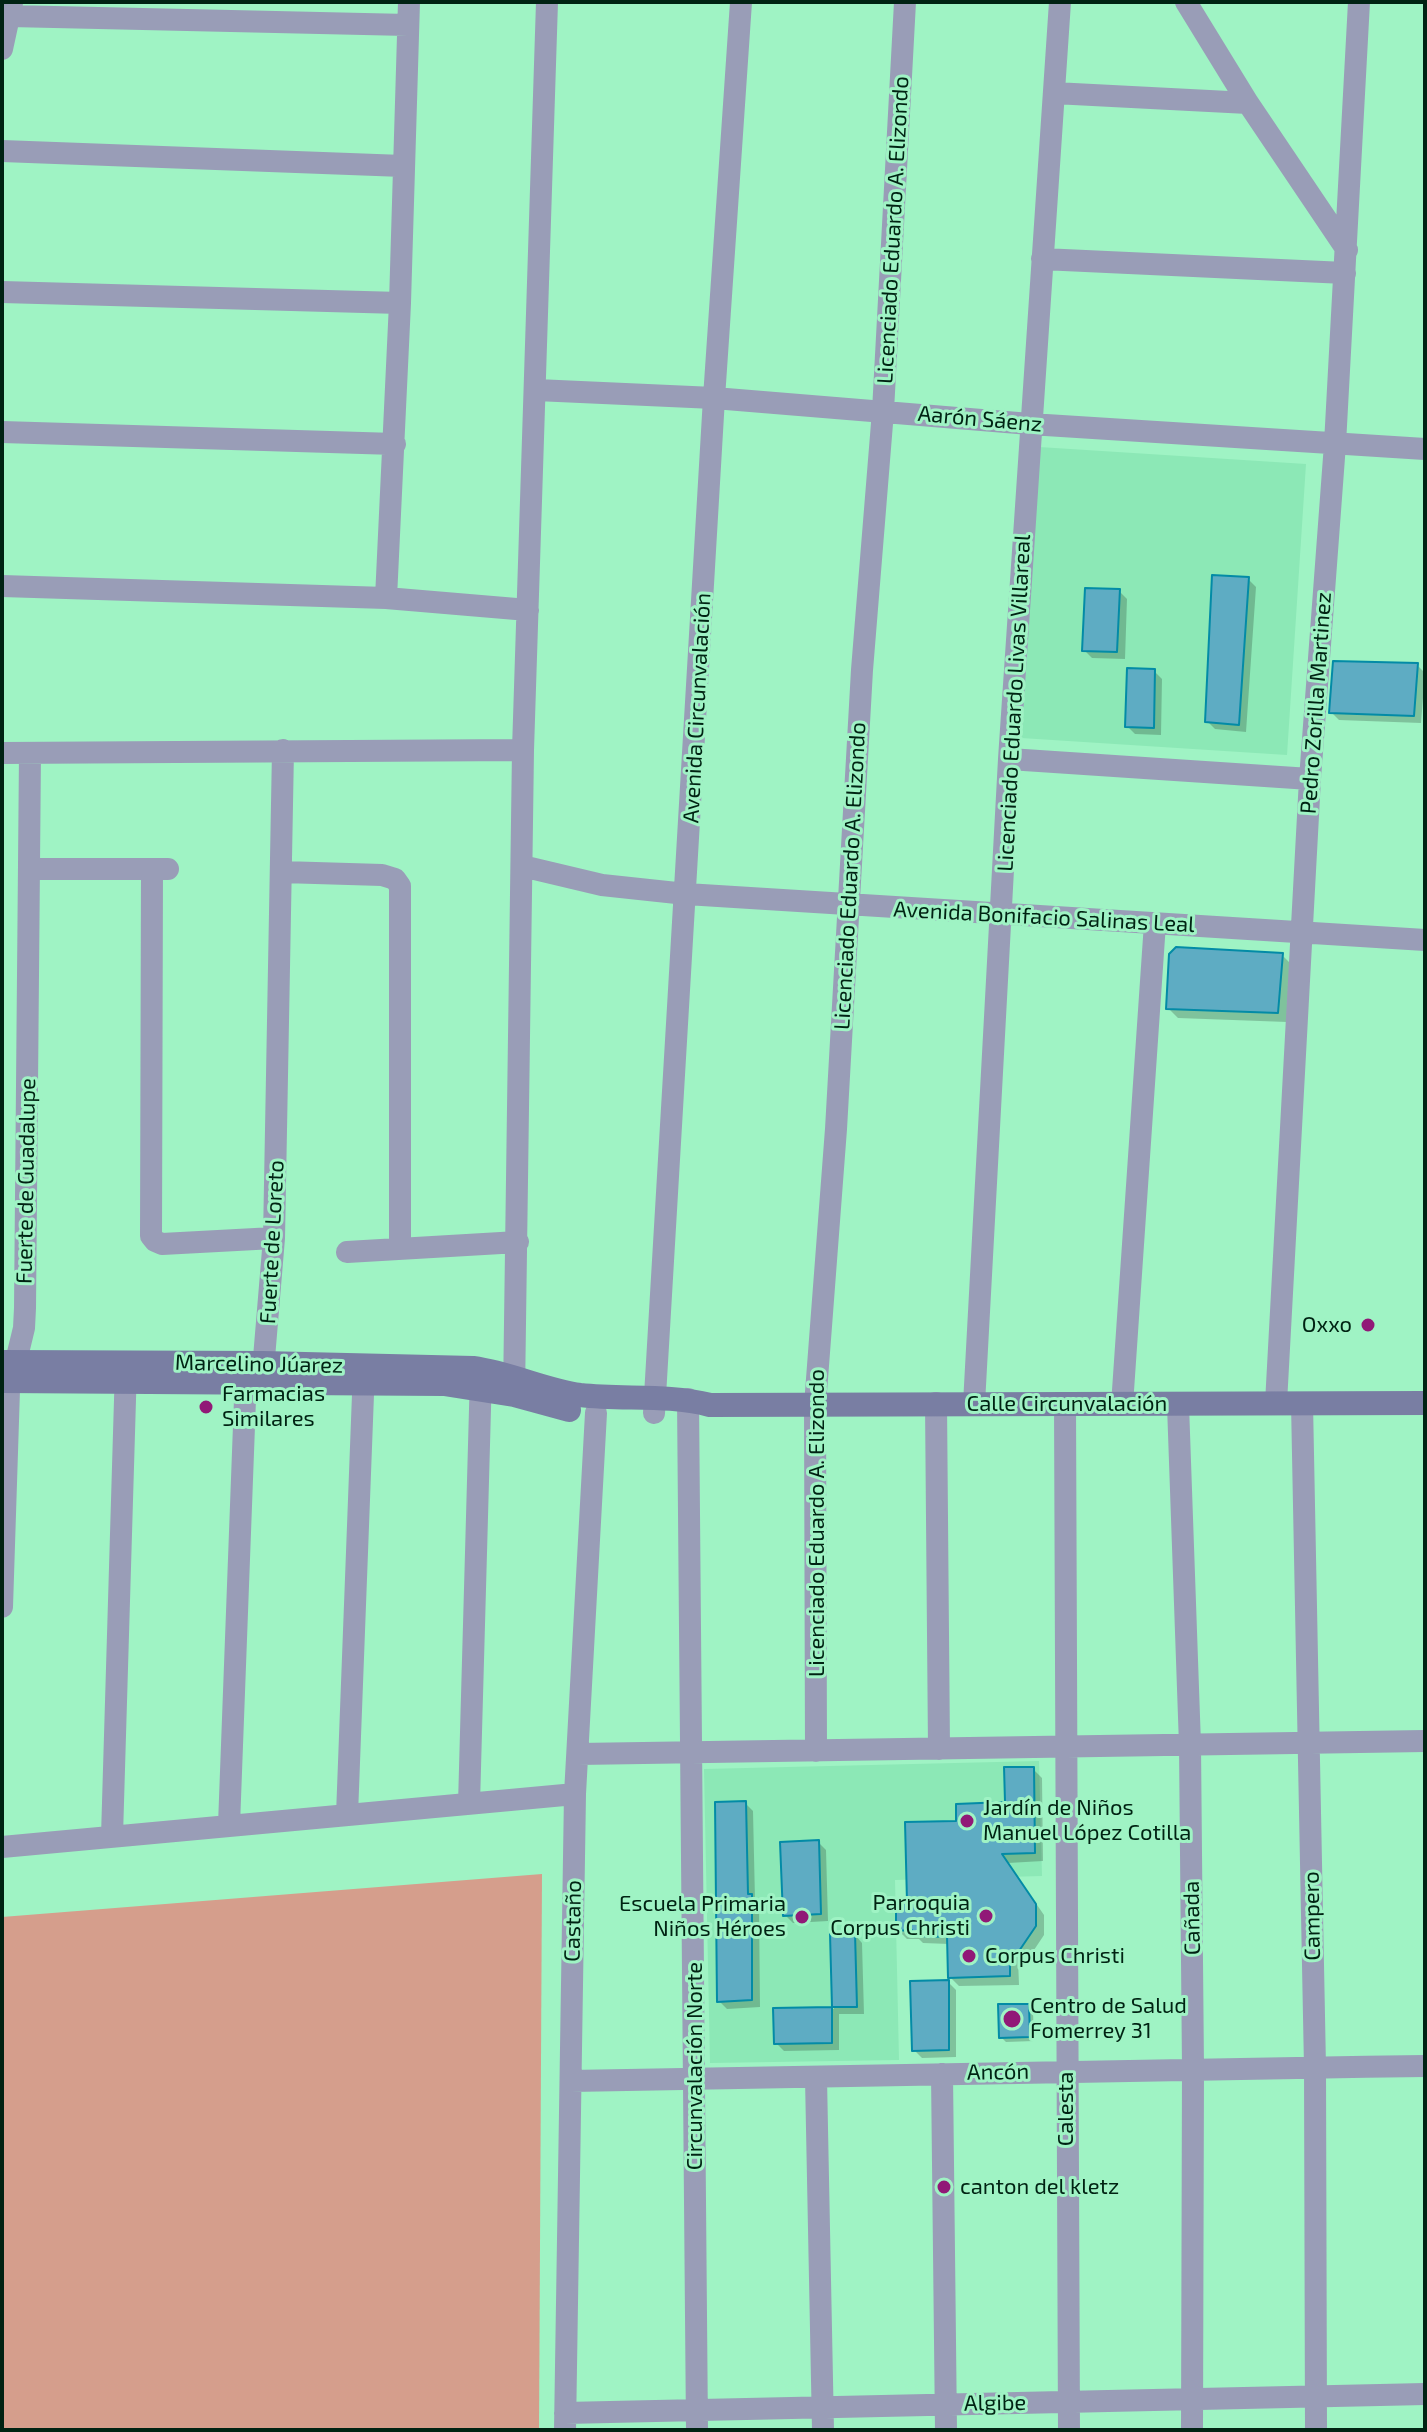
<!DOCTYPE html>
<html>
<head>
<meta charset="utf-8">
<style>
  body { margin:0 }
  #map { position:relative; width:1427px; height:2432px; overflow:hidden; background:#9ff3c4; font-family:"Exo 2",sans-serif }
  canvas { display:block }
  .frame { position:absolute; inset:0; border:4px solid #002313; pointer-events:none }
</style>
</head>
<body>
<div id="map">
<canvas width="1427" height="2432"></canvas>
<div class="frame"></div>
</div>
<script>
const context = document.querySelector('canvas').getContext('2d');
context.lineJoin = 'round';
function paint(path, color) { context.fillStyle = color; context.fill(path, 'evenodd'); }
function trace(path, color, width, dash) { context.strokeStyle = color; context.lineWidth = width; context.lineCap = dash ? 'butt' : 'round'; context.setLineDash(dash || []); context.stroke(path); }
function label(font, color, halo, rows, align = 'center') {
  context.font = font + ' "Exo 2",sans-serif'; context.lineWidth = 6; context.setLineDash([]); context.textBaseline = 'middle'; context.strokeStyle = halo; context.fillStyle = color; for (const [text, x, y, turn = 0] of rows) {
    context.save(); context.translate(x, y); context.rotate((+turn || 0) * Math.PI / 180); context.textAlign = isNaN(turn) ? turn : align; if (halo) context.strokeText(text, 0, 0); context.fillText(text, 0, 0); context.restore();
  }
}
const built = new Path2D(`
  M1039 447 1306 464 1287 755 1021 738Z
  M1039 1761 1042 1876 895 1880 899 2060 710 2063 704 1769Z`);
const green = new Path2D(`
  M542 1874 539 2430H2V1917Z`);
const shadow = new Path2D(`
  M1248 579 1256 587 1246 732 1215 729 1207 721Z
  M1119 591 1127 599 1125 659 1092 658 1084 650Z
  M1417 665 1425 673 1421 723 1339 720 1331 712Z
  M1154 671 1162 679 1161 735 1135 734 1127 726Z
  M1282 955 1292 965 1287 1022 1178 1018 1168 1008Z
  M1033 1769 1042 1778 1043 1861 1008 1863 1044 1915V1935L1028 1959H1018L1019 1985 959 1986 950 1977 949 1944 923 1943 919 1939H907L898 1930 909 1904 958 1823 1007 1804Z
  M745 1803 753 1811 755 1900 759 1904 760 2007 727 2009 719 2001Z
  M818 1842 826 1850 828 1921 793 1923 785 1915Z
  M855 1935 862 1943 864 2014H839V2050L784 2051 776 2043 775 2010 834 2009 832 1936Z
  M948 1982 956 1990V2057L922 2058 914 2050Z
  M1028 2006 1033 2011 1034 2041 1006 2042 1001 2037Z`);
const building = new Path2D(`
  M1212 575 1249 577 1239 725 1205 722Z
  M1085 588 1120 589 1117 652 1082 651Z
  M1333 661 1418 663 1414 716 1329 713Z
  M1127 668 1155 669 1154 728 1125 727Z
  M1176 947 1283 953 1278 1013 1166 1009 1169 954Z
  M1004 1767H1034L1035 1853 1002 1854 1036 1904V1926L1019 1951H1010V1976L948 1978 947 1936 933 1937 912 1935V1930L896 1931V1903L907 1902 905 1822 956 1821V1804L1005 1802Z
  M746 1801 748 1894H752V2000L717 2002 715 1802Z
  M819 1840 821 1914 783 1916 780 1842Z
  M855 1933 857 2007H832L830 1934Z
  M949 1980V2050L912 2051 910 1981Z
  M998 2004H1029L1030 2037 999 2038Z
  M832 2007V2043L774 2044 773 2008Z`);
const street = new Path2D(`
  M1186 2 1248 103 1347 250
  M10 16 408 25
  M2 49 12 3
  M1054 93 1248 103
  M2 151 403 166
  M1042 259 1345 273
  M2 292 400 303
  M536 390 714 398 1030 424 1425 449
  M2 432 395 444
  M2 586 386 598 528 610
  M386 598 400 303 409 2
  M2 753 523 750
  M1009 759 1310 779
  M522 866 602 885 686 894 1425 940
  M30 869H168
  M152 870 151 1236 155 1241 162 1244 274 1238
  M282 872 382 875 395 879 400 886V1247
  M347 1252 518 1242
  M514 1394 523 750 547 2
  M688 1399 697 2430
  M936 1403 939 1749
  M1276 1403 1310 779 1335 444 1359 2
  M1302 1403 1315 2067 1316 2430
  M974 1404 1009 759 1060 2
  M1065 1404 1069 2430
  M1122 1405 1155 923
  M1178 1405 1190 1745 1193 2068 1192 2430
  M654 1413 714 398 741 2
  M2 1607 9 1390 24 1328 25 1308 30 753
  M816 1751 815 1405 836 1129 862 670 883 411 905 2
  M578 1754 1425 1741
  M469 1804 481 1373
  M347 1815 364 1368
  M229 1825 245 1399 250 1381 264 1358 274 1238 283 750
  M112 1836 126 1366
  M2 1847 575 1794
  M942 2074 946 2430
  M816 2078 823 2430
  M571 2081C855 2078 1140 2069 1425 2066
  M565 2413 1425 2394
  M565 2430 575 1794 596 1413`);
const secondary = new Path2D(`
  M2 1362 263 1363 473 1368C510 1373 544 1390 580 1395 624 1400 667 1394 710 1405L1425 1403
  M2 1381 444 1384 514 1395 569 1410`);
const markers = [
  [1368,1325,8,"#911977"],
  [206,1407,8,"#911977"],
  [967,1821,8,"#911977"],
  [986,1916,8,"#911977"],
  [802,1917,8,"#911977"],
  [969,1956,8,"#911977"],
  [1012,2019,10,"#911977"],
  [944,2187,8,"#911977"]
];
const streetNames = [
  ["Licenciado Eduardo A. Elizondo",893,230,-87],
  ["Aarón Sáenz",980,419,5],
  ["Licenciado Eduardo Livas Villareal",1014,703,-87],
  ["Pedro Zorilla Martinez",1316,703,-86],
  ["Avenida Circunvalación",697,708,-87],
  ["Licenciado Eduardo A. Elizondo",850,876,-87],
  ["Avenida Bonifacio Salinas Leal",1044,917,3],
  ["Fuerte de Guadalupe",26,1181,-89],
  ["Fuerte de Loreto",272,1242,-87],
  ["Marcelino Júarez",259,1364,1],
  ["Calle Circunvalación",1067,1404],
  ["Licenciado Eduardo A. Elizondo",817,1523,-90],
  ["Campero",1312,1916,-91],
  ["Cañada",1192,1918,-91],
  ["Castaño",573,1921,-89],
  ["Circunvalación Norte",695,2066,-90],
  ["Ancón",998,2072,-1],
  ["Calesta",1066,2109,-90],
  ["Algibe",995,2403,-1]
];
const poiNames = [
  ["Oxxo",1352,1325,"right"],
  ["Farmacias",222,1394],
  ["Similares",222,1419],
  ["Jardín de Niños",983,1808],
  ["Manuel López Cotilla",983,1833],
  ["Parroquia",970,1903,"right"],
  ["Corpus Christi",970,1928,"right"],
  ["Escuela Primaria",786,1904,"right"],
  ["Niños Héroes",786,1929,"right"],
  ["Corpus Christi",985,1956],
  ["Centro de Salud",1030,2006],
  ["Fomerrey 31",1030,2031],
  ["canton del kletz",960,2187]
];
paint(built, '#8ce8b6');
paint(green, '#d59e8c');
paint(shadow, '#0003');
paint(building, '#5eacc3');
trace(building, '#038ba6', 2);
trace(street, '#999db7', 22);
trace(secondary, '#797ea3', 24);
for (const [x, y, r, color] of markers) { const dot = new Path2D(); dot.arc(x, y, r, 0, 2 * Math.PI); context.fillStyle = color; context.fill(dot); trace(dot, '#9ff3c4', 3); }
label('22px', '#002313', '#9ff3c4', streetNames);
label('22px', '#002313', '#9ff3c4', poiNames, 'left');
</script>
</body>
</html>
